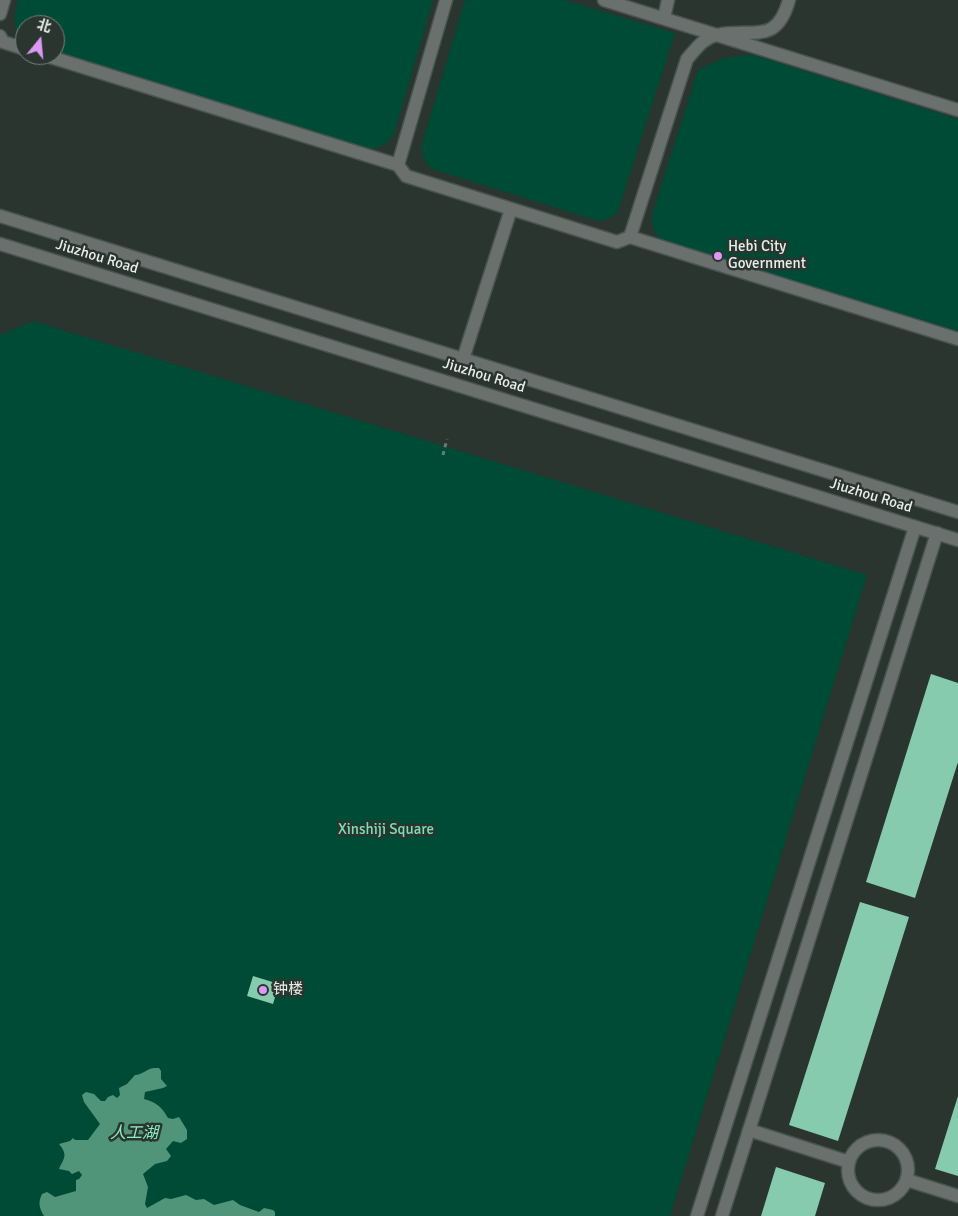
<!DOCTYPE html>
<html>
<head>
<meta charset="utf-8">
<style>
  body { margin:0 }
  #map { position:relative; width:958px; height:1216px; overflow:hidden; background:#2a3530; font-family:Signika,"Noto Sans SC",sans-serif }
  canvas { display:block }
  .north { position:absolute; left:15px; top:15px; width:50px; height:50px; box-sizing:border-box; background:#2a3530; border:1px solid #767f7b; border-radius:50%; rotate:17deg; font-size:14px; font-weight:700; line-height:20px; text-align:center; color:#e7eeeb }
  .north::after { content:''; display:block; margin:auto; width:18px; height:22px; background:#db99f5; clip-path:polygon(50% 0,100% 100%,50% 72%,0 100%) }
</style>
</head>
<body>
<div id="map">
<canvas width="958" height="1216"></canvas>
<div class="north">北</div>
</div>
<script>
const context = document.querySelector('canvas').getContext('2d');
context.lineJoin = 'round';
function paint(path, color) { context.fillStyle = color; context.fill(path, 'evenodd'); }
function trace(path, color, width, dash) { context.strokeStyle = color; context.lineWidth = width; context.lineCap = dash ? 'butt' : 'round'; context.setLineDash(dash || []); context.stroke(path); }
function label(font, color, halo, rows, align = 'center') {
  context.font = font + ' Signika,"Noto Sans SC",sans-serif'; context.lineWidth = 5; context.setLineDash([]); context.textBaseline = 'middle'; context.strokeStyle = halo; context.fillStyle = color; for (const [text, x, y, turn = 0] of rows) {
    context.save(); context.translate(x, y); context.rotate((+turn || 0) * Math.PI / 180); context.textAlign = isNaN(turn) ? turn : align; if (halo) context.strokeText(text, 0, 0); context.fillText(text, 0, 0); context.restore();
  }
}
const green = new Path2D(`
  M18 0H433L394 134 385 145 368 150 55 51V25H25V41L17 35C14 21 14 14 18 0Z
  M465 0H564L675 33 617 214 608 219 598 221 432 169C424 164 423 155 421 147Z
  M748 55 757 56 958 119V331L678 246C658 239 653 239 652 215L698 70 724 58Z
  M33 321 867 575 670 1216H0V335Z`);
const water = new Path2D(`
  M154 1068H159L161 1071V1079L167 1086 163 1088 145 1092 144 1099C156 1102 162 1107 168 1118L173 1119 179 1117 187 1130V1139L181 1143 173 1141 166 1149 171 1156 167 1161 155 1164 143 1174 148 1187 145 1204 147 1208 165 1198 171 1199 186 1195 196 1200 204 1199 214 1205 233 1200 240 1205 259 1212 264 1208 273 1210 275 1212V1216H44C39 1208 38 1202 42 1194L47 1192 55 1197 76 1191V1180L79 1179 82 1175 79 1171 72 1174 69 1171 59 1169C63 1159 69 1156 59 1144L70 1141 73 1138 75 1140H88L100 1124 84 1102 82 1095 86 1092 94 1094 101 1101H105L108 1097 113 1095 117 1098 120 1095 119 1088 127 1084 135 1075C142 1075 146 1069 154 1068Z`);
const building = new Path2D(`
  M931 674 958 683V762L915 898 866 882Z
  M860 902 909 917 838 1141 789 1125Z
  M253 976 279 984 273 1004 247 996Z
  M958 1096V1176L935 1169Z
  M776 1167 825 1183 815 1216H761Z`);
const path = new Path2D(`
  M443 455 447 439`);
const service = new Path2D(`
  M446 0 398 165 406 176 617 242 630 237 687 59C696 49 703 38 717 35 752 27 776 47 789 0
  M604 0 958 110
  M0 14 4 0
  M664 18 668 0
  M0 36 3 42 25 49
  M44 55 398 165
  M630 237 958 339
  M463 359 511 209
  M749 1130 849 1162
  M848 1170a30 30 0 1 1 60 0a30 30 0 1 1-60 0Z
  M907 1180 958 1196`);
const minor = new Path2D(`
  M697 1216 915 527
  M722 1216 937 533`);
const tertiary = new Path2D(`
  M0 216 958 512
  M0 244 958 540`);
const markers = [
  [718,256,5,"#db99f5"],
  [263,990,5,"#db99f5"]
];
const poiNames = [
  ["Hebi City",728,247],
  ["Government",728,264],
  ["钟楼",273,990]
];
const streetNames = [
  ["Jiuzhou Road",97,257,17],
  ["Jiuzhou Road",484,376,17],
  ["Jiuzhou Road",871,496,17]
];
const parkNames = [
  ["Xinshiji Square",386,830]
];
const waterNames = [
  ["人工湖",134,1134]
];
paint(green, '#004b35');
paint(water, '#509579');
paint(building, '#86cbae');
trace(service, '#48534e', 15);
trace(minor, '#48534e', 15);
trace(tertiary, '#48534e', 15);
trace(path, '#6f7975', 3, [4, 4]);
trace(service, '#6a706d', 12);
trace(minor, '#6a706d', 12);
trace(tertiary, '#6a706d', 12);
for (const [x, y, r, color] of markers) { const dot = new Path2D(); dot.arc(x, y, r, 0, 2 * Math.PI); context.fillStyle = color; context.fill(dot); trace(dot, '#2a3530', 2); }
label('15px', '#e7eeeb', '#2a3530', poiNames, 'left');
label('15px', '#e7eeeb', '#2a3530', streetNames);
label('15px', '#7be0b7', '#2a3530', parkNames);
label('italic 16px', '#8aefc6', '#2a3530', waterNames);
</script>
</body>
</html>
